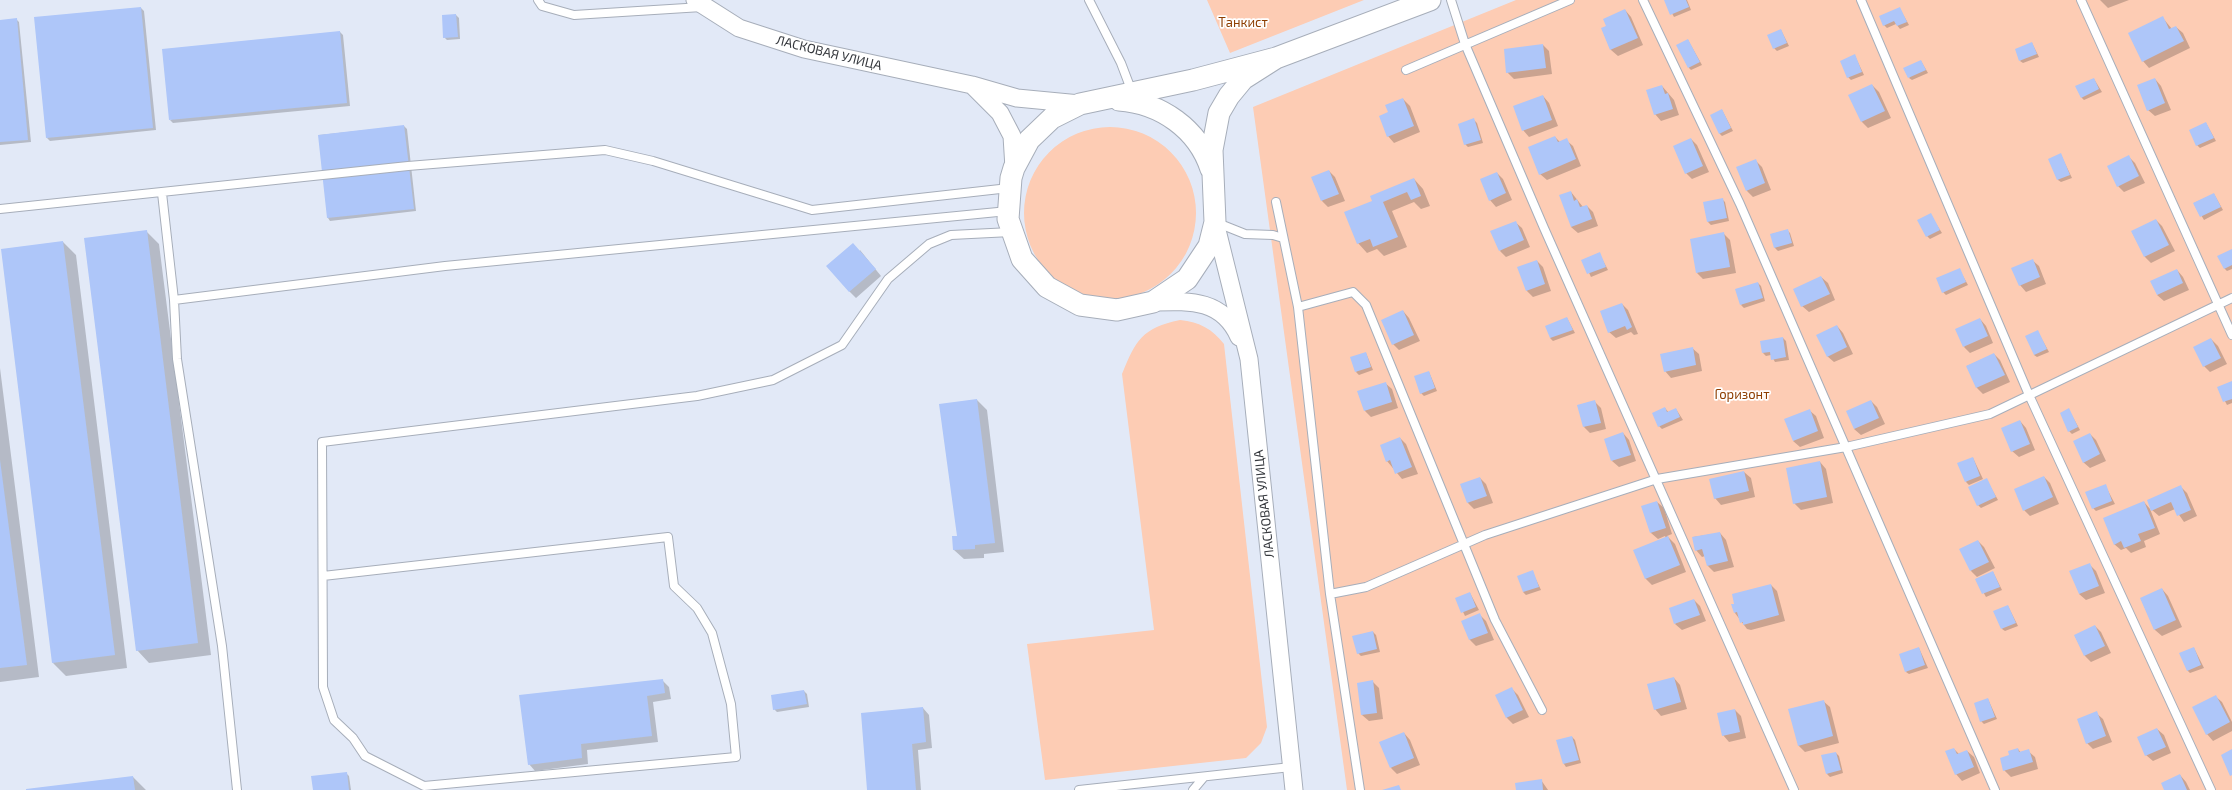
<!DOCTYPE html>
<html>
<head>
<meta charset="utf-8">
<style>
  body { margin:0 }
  canvas { display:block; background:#e2e9f7 }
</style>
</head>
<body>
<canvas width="2232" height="790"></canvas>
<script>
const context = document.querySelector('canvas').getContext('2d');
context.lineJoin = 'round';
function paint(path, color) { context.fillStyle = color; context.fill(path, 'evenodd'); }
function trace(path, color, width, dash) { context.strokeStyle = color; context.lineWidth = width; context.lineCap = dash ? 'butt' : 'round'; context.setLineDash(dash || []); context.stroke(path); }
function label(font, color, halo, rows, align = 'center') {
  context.font = font + ' "Exo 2",sans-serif'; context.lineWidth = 3.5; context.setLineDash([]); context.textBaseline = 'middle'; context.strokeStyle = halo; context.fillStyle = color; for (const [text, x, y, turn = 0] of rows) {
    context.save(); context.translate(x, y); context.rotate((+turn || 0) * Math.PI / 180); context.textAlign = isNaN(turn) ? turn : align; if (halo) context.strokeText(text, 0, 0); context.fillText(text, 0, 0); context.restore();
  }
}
const green = new Path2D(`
  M1207 0H1364L1230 53Z
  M1516 0H2232V790H1347L1253 107Z
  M1024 213a86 86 0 1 1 172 0a86 86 0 1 1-172 0Z
  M1180 320C1200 322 1212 329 1224 344L1267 727 1261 743 1246 758 1045 780 1027 644 1154 630 1122 374C1136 340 1142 328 1180 320Z`);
const shadow = new Path2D(`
  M1665 0H1687L1691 10 1674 17Z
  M2100 0H2129L2108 8Z
  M141 8 144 11 156 130 50 141 47 138Z
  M1900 9 1909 25 1900 29 1896 24 1887 28 1884 25Z
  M1625 10 1631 17 1643 45 1618 56 1611 50 1602 29 1607 26Z
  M456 15 459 18 460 39 447 40 444 37Z
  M2162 17 2172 29 2176 27 2183 33 2190 48 2149 68 2143 61Z
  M16 19 19 22 31 142 0 145V21Z
  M1781 30 1789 46 1777 51 1774 48Z
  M340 32 343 35 350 106 173 123 170 120Z
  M1688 40 1702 65 1691 70 1689 68Z
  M2032 43 2039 57 2023 63 2020 61Z
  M1543 45 1549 51 1552 74 1514 79 1507 72Z
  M1855 56 1864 75 1851 80 1848 77Z
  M1921 61 1928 73 1912 80 1909 78Z
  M2094 79 2102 92 2084 100 2081 97Z
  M2155 79 2161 86 2171 110 2155 116 2148 110Z
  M1872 85 1879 92 1891 118 1868 128 1862 122 1850 96Z
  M1662 86 1674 100 1679 115 1661 121 1655 114Z
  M1543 96 1549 103 1558 126 1529 137 1523 130Z
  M1403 99 1410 106 1420 132 1394 143 1388 136 1389 113Z
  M1722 110 1733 131 1722 136 1719 133Z
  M1474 120 1477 123 1483 143 1468 147 1465 144Z
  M2206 123 2216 141 2200 148 2197 145Z
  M404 126 407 129 416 211 330 221 328 218 319 135Z
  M1555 137 1560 142 1566 140 1573 146 1581 166 1547 180 1540 174Z
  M1691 139 1697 145 1709 172 1692 179 1686 173Z
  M2061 155 2072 178 2061 182 2058 180Z
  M2129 157 2135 163 2145 183 2124 192 2118 186Z
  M1756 161 1762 167 1771 190 1753 197 1747 191 1738 168Z
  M1329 171 1335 177 1345 201 1328 207 1322 201 1312 178Z
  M1497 173 1503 179 1512 200 1496 207 1490 200Z
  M1414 179 1423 189 1430 206 1421 209 1414 202 1392 211 1407 247 1384 256 1377 249 1367 253 1358 243 1373 202Z
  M1571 192 1583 207 1587 206 1593 212 1598 226 1578 233 1571 227Z
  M2214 194 2223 210 2204 220 2194 203Z
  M1722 199 1725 202 1729 221 1711 225 1708 222 1704 203Z
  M1930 214 1942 233 1930 239 1927 236Z
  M2156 220 2162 226 2175 251 2151 263 2145 257 2132 232Z
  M1515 222 1522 228 1530 247 1506 257 1500 251Z
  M1787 230 1790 233 1794 246 1778 251 1775 248 1772 234Z
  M146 231 159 244 211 655 149 663 137 650Z
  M1723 233 1730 240 1736 273 1703 279 1697 273Z
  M63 242 76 255 127 668 66 676 53 663 2 250Z
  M860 250 881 276 856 298 849 291Z
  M2232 250V269L2227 271 2224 268Z
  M1599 253 1608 270 1591 277 1583 260Z
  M2032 260 2039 266 2046 284 2026 292 2020 285Z
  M1537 261 1543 267 1551 291 1533 297 1526 290Z
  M1959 269 1968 285 1946 295 1943 292Z
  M2177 270 2183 277 2189 290 2164 301 2157 295Z
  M1821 277 1828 283 1835 300 1809 312 1802 306Z
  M1758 283 1761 286 1765 301 1744 308 1741 305Z
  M1622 304 1628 310 1638 334 1634 335 1631 332 1616 338 1609 332Z
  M1403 311 1409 318 1420 341 1399 350 1393 344Z
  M1567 318 1575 333 1553 341 1550 338Z
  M1980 319 1986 326 1993 343 1970 353 1964 347Z
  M1837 326 1843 333 1853 354 1834 362 1827 356Z
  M2038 332 2049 352 2037 357 2034 355Z
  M1783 338 1786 341 1789 360 1775 362 1771 355 1766 356 1763 353 1761 342Z
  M2211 339 2218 346 2227 364 2210 372 2204 366Z
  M1692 348 1699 354 1702 371 1671 378 1665 371Z
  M1366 353 1373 370 1359 375 1356 372Z
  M1994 354 2000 360 2010 382 1983 394 1977 388 1967 366Z
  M0 368 39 677 0 682Z
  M1429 372 1437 391 1424 396 1421 393Z
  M2232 382V403L2227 405 2218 388Z
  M1385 383 1392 389 1398 408 1371 417 1365 411 1358 392Z
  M977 400 987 410 1004 552 984 554V558L964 559 954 550 958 537Z
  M1871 401 1877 407 1885 424 1861 435 1854 429Z
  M1595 402 1601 408 1606 429 1590 433 1584 427Z
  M1665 408 1669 413 1676 409 1683 420 1662 429 1659 426Z
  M1809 410 1816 416 1824 438 1800 447 1793 441Z
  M2069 410 2080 430 2072 434 2069 431Z
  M2020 421 2026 428 2035 450 2019 457 2012 451Z
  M1623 433 1629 440 1636 461 1619 467 1612 461Z
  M2090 434 2096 440 2106 461 2090 468 2083 462Z
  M1400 438 1406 444 1418 474 1402 479 1387 461Z
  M1973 458 1983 479 1969 485 1966 482Z
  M1820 462 1826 469 1833 503 1801 510 1794 503Z
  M1744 472 1751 478 1755 497 1721 505 1715 498Z
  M2044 477 2050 483 2059 504 2030 516 2024 510Z
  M1480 478 1486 484 1493 503 1474 509 1468 503 1461 485Z
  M1986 479 1998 500 1981 508 1978 505Z
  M2105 485 2115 504 2096 511 2093 508Z
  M2180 486 2187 493 2197 516 2184 522 2175 509 2159 516 2152 510Z
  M1657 502 1664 508 1672 534 1667 536 1675 544 1686 572 1652 585 1645 578 1666 538 1665 536 1658 539 1651 533Z
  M2144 502 2150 509 2160 534 2144 541 2146 547 2131 553 2126 548 2121 550 2114 544Z
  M1720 533 1726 540 1734 567 1714 572 1708 566 1705 556 1702 557 1696 550 1693 537Z
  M1978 541 1984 547 1995 568 1977 577 1971 571Z
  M2089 564 2096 571 2105 593 2086 600 2079 594Z
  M1532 571 1541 590 1526 595 1523 592Z
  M1993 572 2002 590 1986 597 1976 579Z
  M1771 585 1777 591 1785 621 1751 630 1747 629 1735 613 1732 605Z
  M2162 589 2168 596 2182 627 2162 636 2155 630 2141 599Z
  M1470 593 1479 610 1465 616 1457 599Z
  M1694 600 1700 606 1706 621 1682 630 1675 624Z
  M2008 606 2018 626 2005 631 2002 629Z
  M1480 615 1486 621 1494 640 1476 646 1470 640 1463 622Z
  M2095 626 2101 632 2111 653 2091 662 2085 656 2075 636Z
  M1373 632 1376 635 1380 652 1361 656 1358 653Z
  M1919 648 1928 668 1909 674 1906 672Z
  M2194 648 2204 668 2190 673 2187 670Z
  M1674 678 1680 685 1687 709 1661 716 1655 709Z
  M662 680 669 687 671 699 653 702 658 742 587 750 588 764 535 771 529 764Z
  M1372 681 1379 688 1383 719 1369 721 1362 715Z
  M1512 689 1518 695 1529 717 1513 724 1507 718 1497 696Z
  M804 691 807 694 809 707 777 712 774 709Z
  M2215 696 2222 702 2232 722V731L2213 741 2207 734Z
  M1988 699 1997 719 1984 724 1981 721Z
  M1823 701 1830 707 1839 743 1805 752 1798 745Z
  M923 708 929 715 932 748 918 750 921 790H869Z
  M1735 710 1741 716 1746 738 1729 742 1723 735Z
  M2096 713 2103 719 2112 742 2093 749 2087 743Z
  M2157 729 2164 735 2171 753 2153 761 2146 755Z
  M1404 733 1410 740 1420 765 1397 774 1391 768Z
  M1572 737 1575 740 1581 763 1566 767 1564 764 1557 741Z
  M1954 749 1959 754 1967 751 1974 757 1980 773 1962 781 1956 774Z
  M2018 749 2021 753 2028 751 2035 757 2038 769 2011 777 2004 770 2011 756Z
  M1836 753 1839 756 1843 773 1830 777 1827 774Z
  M346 773 349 776 351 790H314Z
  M2180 775 2186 782 2190 790H2166Z
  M133 777 146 790H26Z
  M1541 780 1548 790H1517Z`);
const building = new Path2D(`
  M1664 0H1686L1689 7 1670 15Z
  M141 7 153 128 46 138 34 17Z
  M1900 7 1907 22 1897 26 1894 21 1883 26 1879 16Z
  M1625 9 1638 38 1610 50 1601 28 1606 26 1603 19Z
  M456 14 458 37 443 38 442 15Z
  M2163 16 2169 29 2176 26 2184 41 2142 62 2128 33Z
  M17 18 28 140 0 142V20Z
  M1781 29 1787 43 1773 49 1767 35Z
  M340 31 347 103 169 120 162 49Z
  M1688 39 1700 62 1688 68 1676 45Z
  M2032 42 2037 54 2019 61 2015 49Z
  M1543 44 1546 68 1506 73 1504 49Z
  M1855 54 1862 72 1847 78 1840 61Z
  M1921 60 1926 70 1908 78 1903 68Z
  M2094 78 2099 89 2081 98 2075 86Z
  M2155 78 2165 103 2147 111 2137 85Z
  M1872 84 1885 111 1861 122 1848 95Z
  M1662 85 1665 94 1668 93 1673 109 1654 115 1646 90Z
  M1543 95 1552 120 1522 131 1513 106Z
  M1403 98 1414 126 1387 137 1379 116 1388 112 1385 105Z
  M1722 109 1731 128 1719 134 1710 115Z
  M1474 118 1481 140 1464 145 1458 124Z
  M2206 122 2214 138 2196 146 2189 130Z
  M404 125 414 209 327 218 318 135Z
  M1555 136 1558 142 1567 138 1576 159 1539 175 1528 147Z
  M1691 138 1703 166 1685 174 1673 146Z
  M2061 153 2070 175 2057 180 2048 159Z
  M2129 155 2139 176 2117 187 2107 166Z
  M1756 159 1765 183 1746 191 1736 167Z
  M1329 170 1339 194 1321 201 1311 177Z
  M1497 172 1506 193 1489 201 1480 179Z
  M1414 178 1421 196 1411 200 1407 192 1383 202 1398 237 1373 247 1370 239 1357 244 1344 212 1372 201 1370 196Z
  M1571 191 1574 201 1577 199 1580 207 1587 205 1592 219 1571 227 1559 195Z
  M2214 193 2221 207 2200 217 2193 203Z
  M1723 198 1727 218 1707 222 1703 202Z
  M1931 213 1940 230 1926 237 1917 220Z
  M2156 219 2169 245 2144 257 2131 231Z
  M1516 221 1524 240 1499 251 1490 231Z
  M1788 229 1792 243 1774 248 1770 234Z
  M147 230 198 643 136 651 84 238Z
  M1724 232 1730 267 1696 273 1690 239Z
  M63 241 115 655 52 663 1 249Z
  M853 243 876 269 849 292 826 266Z
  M2232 249V265L2224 269 2217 256Z
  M1600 252 1606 267 1587 274 1581 260Z
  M2033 259 2040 277 2019 286 2011 268Z
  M1537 260 1545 284 1526 291 1517 267Z
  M1960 268 1966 282 1942 293 1936 278Z
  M2177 269 2183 283 2157 295 2150 281Z
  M1821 276 1830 294 1801 307 1793 289Z
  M1758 282 1763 298 1740 305 1735 289Z
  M1622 303 1632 327 1627 330 1625 326 1608 333 1600 311Z
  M1403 310 1414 335 1392 345 1381 320Z
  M1567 317 1573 330 1550 338 1545 326Z
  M1980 318 1988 336 1963 347 1955 329Z
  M1837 325 1847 347 1827 357 1816 335Z
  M2038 330 2047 349 2034 355 2025 336Z
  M1783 337 1786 357 1771 360 1770 352 1762 353 1760 341Z
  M2211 338 2221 358 2203 367 2193 347Z
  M1693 347 1696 365 1664 372 1660 354Z
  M1366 352 1371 367 1355 372 1350 357Z
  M1994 353 2005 375 1976 388 1966 366Z
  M1429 371 1435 388 1420 394 1414 376Z
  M2232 381V399L2223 402 2217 387Z
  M1386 382 1392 402 1364 411 1357 391Z
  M977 399 995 543 975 545V549L953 550 952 536H957L939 404Z
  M1595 400 1601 423 1583 427 1577 405Z
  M1871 400 1879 418 1854 429 1846 411Z
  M1665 407 1667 412 1676 408 1680 417 1658 427 1652 413Z
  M2069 408 2078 427 2068 432 2060 413Z
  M1810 409 1818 431 1793 441 1784 419Z
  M2020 420 2030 444 2011 452 2001 428Z
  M1623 432 1631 455 1611 461 1604 439Z
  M2090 433 2100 454 2083 463 2073 441Z
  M1400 437 1412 467 1395 474 1390 460 1386 462 1380 445Z
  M1973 457 1980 476 1965 482 1957 463Z
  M0 460 27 665 0 668Z
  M1820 461 1827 497 1793 504 1786 468Z
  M1744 471 1749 491 1714 499 1709 479Z
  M2044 476 2053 497 2023 511 2014 489Z
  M1480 477 1487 496 1467 503 1460 484Z
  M1987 478 1996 497 1977 506 1968 487Z
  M2106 484 2112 501 2092 509 2085 492Z
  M2181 485 2191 510 2177 516 2171 502 2151 511 2147 500Z
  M1657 501 1666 528 1650 533 1641 506Z
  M2144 501 2155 528 2138 534 2141 541 2124 548 2121 541 2114 545 2103 518Z
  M1720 532 1728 561 1707 566 1702 549 1695 551 1692 537Z
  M1668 536 1680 565 1645 579 1633 550Z
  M1978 540 1989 562 1970 571 1959 549Z
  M2090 563 2099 586 2079 594 2069 571Z
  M1533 570 1539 587 1523 592 1517 576Z
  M1993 571 2000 587 1982 594 1975 579Z
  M1771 584 1779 615 1743 625V622L1740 623 1737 612 1734 613 1731 604H1734L1732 594Z
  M2162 588 2176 620 2154 630 2140 598Z
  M1470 592 1476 607 1461 613 1455 598Z
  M1694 599 1700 615 1674 624 1669 608Z
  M2008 605 2016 623 2001 629 1993 611Z
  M1480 613 1488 633 1469 640 1461 621Z
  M2095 625 2105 646 2084 656 2074 635Z
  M1373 631 1377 649 1357 654 1352 636Z
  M1919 647 1925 665 1905 672 1899 654Z
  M2194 647 2201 665 2187 671 2179 653Z
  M1674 677 1681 702 1654 710 1647 684Z
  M663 679 665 693 647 696 652 736 581 744 582 758 528 765 519 695Z
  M1373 680 1377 713 1361 715 1357 683Z
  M1512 687 1523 710 1506 718 1495 695Z
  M804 690 807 704 773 710 771 695Z
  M2216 695 2230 722 2206 735 2192 707Z
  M1988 698 1995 717 1980 722 1974 703Z
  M1824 700 1833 736 1798 746 1788 709Z
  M923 707 926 742 912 744 916 790H867L861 713Z
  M1735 709 1740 732 1722 736 1717 713Z
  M2097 711 2106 736 2086 744 2077 719Z
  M2157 728 2166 747 2145 756 2137 737Z
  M1404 732 1414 758 1390 768 1379 742Z
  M1572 736 1579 760 1563 764 1556 740Z
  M1954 748 1957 754 1967 750 1974 767 1955 775 1945 751Z
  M2018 748 2019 752 2029 749 2033 762 2003 771 2000 758 2009 755 2008 751Z
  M2232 749V775L2230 776 2221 755Z
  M1836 752 1841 770 1826 774 1821 755Z
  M347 772 349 790H313L311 776Z
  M2180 774 2187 790H2164L2161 783Z
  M133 776 135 790H26V789Z
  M1542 779 1543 790H1516L1515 783Z
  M1399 785 1401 790H1382Z`);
const service = new Path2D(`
  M538 0 542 6 574 15 702 7
  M1089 0 1121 63 1132 92
  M1451 0 1465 44 1544 228 1794 790
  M1643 0 1740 204 1995 790
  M1861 0 2029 395 2211 790
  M2081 0 2232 335
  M1406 70 1570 0
  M162 193 174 300 177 359 222 646 237 790
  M1276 202 1298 307 1330 594 1360 790
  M0 209 408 166 605 150 653 161 812 210 1009 188
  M1215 222 1245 234 1273 235 1283 238
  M174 300 445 266 1008 211
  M1298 307 1353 292 1366 305 1495 620 1542 710
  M323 576 668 537 674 586 697 608 712 633 731 704 736 757 424 786 365 756 353 738 334 720 323 687 322 442 697 396 773 380 842 345 888 279 929 244 951 235 1011 232
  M1330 594 1366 587 1485 535 1657 479 1846 447 1990 414 2232 298
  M1079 790 1291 767
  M1193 790 1204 777`);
const minor = new Path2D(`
  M695 0 739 28 804 49 972 85 1017 98 1080 104
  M973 86 1000 113 1012 136 1014 168
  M1215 222 1249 359 1294 790
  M1153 302C1190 301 1222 299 1239 337`);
const tertiary = new Path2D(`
  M1276 58 1243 79 1229 96 1219 113 1212 150 1215 222 1209 246 1187 279 1153 302 1117 310 1080 305 1047 287 1022 259 1008 219 1011 178 1014 168 1029 140 1052 118 1080 104 1193 80 1276 58 1430 0
  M1119 100C1161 103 1198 129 1211 169`);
const parkNames = [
  ["Танкист",1243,23],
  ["Горизонт",1742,395]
];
const streetNames = [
  ["ЛАСКОВАЯ УЛИЦА",829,53,14],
  ["ЛАСКОВАЯ УЛИЦА",1264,504,-96]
];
paint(green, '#fdccb4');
paint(shadow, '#0003');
paint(building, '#aec6f9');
trace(service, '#a7aeba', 10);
trace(minor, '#a7aeba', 19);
trace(tertiary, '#a7aeba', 23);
trace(service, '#fff', 8);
trace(minor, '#fff', 17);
trace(tertiary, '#fff', 21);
label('13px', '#8d3d00', '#fff', parkNames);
label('13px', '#36393e', '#fff', streetNames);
</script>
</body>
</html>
